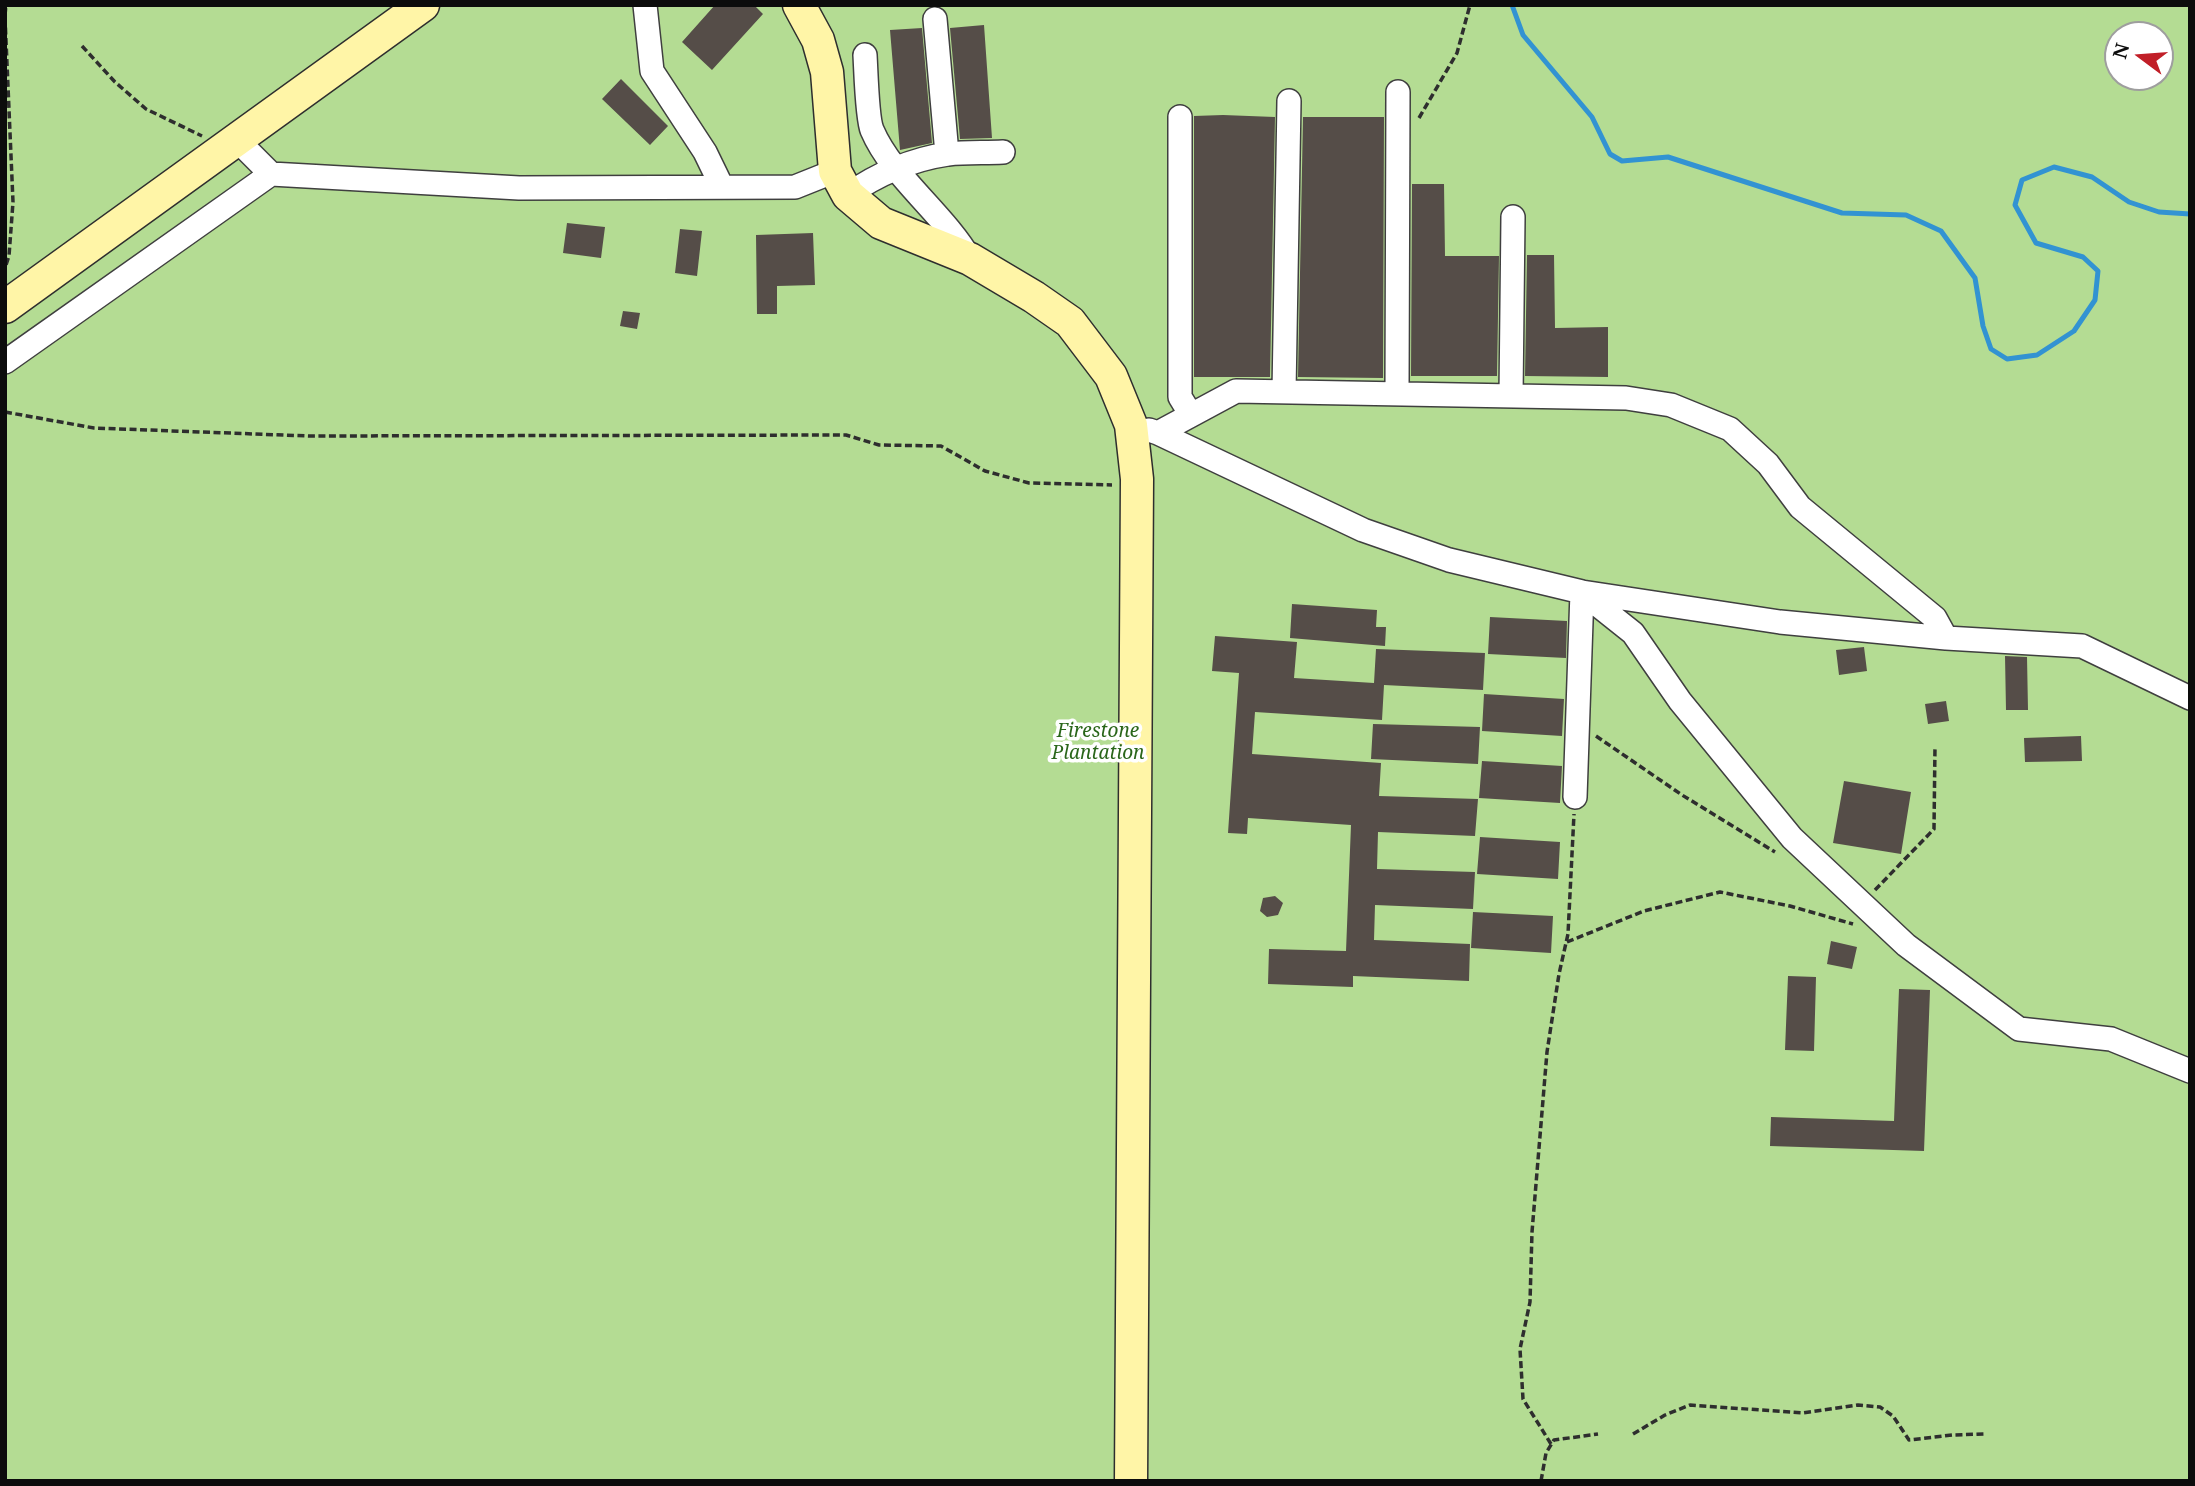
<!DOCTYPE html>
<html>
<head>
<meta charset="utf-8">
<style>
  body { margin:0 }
  #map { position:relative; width:2195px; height:1486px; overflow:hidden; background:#fffbec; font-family:"Noto Serif",serif }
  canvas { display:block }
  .frame { position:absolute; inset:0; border:7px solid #0c0c0c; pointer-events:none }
  .north { position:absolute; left:2104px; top:21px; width:70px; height:70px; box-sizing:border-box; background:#fff; border:2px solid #9e9e9e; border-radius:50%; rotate:286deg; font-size:19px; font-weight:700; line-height:28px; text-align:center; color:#0c0c0c }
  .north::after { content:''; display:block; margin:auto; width:24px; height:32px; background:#c11f28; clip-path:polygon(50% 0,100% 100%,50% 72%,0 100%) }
</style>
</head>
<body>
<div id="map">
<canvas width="2195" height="1486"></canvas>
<div class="frame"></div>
<div class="north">N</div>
</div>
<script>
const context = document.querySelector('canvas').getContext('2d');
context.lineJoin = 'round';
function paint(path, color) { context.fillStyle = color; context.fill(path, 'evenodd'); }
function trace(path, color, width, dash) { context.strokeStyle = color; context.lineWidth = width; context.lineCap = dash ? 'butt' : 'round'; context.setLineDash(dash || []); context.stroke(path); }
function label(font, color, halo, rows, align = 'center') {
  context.font = font + ' "Noto Serif",serif'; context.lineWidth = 7; context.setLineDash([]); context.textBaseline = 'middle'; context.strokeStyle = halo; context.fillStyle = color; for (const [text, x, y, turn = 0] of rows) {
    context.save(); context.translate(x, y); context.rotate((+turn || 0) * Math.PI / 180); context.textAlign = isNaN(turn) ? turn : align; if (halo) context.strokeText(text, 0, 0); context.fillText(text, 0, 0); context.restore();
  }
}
const forest = new Path2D(`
  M5 5H2190V1481H5ZM2118 35H2160V77H2118Z`);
const stream = new Path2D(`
  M1512 5 1523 35 1592 117 1610 154 1622 161 1668 157 1842 213 1906 215 1941 231 1975 278 1983 326 1991 349 2007 359 2037 355 2074 331 2095 300 2098 271 2083 257 2036 243 2015 205 2022 180 2054 167 2092 177 2129 202 2159 212 2190 214`);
const building = new Path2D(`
  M715 5H754L763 14 712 70 682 42Z
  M984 25 992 138 960 139 950 28Z
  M922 28 932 143 900 150 890 30Z
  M621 79 668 126 650 145 602 99Z
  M1223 115 1275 117 1270 377H1194V116Z
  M1303 117H1384L1383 378 1298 377Z
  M1412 184H1444L1445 256H1499L1497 376H1411Z
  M567 223 605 227 601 258 563 253Z
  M680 229 702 231 697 276 675 273Z
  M813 233 815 285 777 286V314H757L756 235Z
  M1527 255H1554L1555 328 1608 327V377L1525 376Z
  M623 311 640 313 637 329 620 326Z
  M1292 604 1377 610 1376 627H1386L1385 646 1290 638Z
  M1490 617 1567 621 1566 658 1488 654Z
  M1215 636 1297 642 1294 678 1374 683 1376 649 1485 653 1483 690 1384 685 1382 720 1255 712 1252 754 1381 763 1379 796 1478 799 1475 836 1378 832 1377 869 1475 872 1473 909 1375 905 1374 940 1470 944 1469 981 1353 976V987L1268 984 1269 949 1346 951 1351 825 1248 818 1247 834 1228 833 1239 673 1212 671Z
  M1864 647 1867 671 1839 675 1836 650Z
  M2005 656 2027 657 2028 710H2006Z
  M1484 694 1564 699 1562 736 1482 731Z
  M1946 701 1949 721 1928 724 1925 704Z
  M1373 724 1480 727 1478 764 1371 759Z
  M2081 736 2082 761 2025 762 2024 738Z
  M1482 761 1562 766 1560 803 1479 798Z
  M1844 781 1911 792 1901 854 1833 843Z
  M1480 837 1560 842 1558 879 1477 874Z
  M1275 896 1283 903 1278 915 1267 917 1260 911 1263 898Z
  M1473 912 1553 916 1551 953 1471 948Z
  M1831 941 1857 947 1852 969 1827 964Z
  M1788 976 1816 977 1814 1051 1785 1050Z
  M1899 989 1930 990 1924 1151 1770 1146 1771 1117 1894 1121Z`);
const path = new Path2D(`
  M5 15 6 5
  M5 17 13 202 9 256 5 268
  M82 46 115 82 146 109 202 136
  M1419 118 1457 53 1470 5
  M5 412 94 428 309 436 846 435 879 445 941 446 985 471 1029 483 1112 485
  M1596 736 1682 795 1775 852
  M1875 890 1934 829 1935 746
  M1567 942 1644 911 1720 892 1790 906 1853 924
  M1633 1434 1665 1415 1690 1405 1803 1413 1858 1405 1880 1407 1893 1416 1909 1440 1952 1435 1984 1434
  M1551 1444 1523 1399 1520 1349 1530 1302 1532 1232 1547 1052 1559 974 1568 934 1574 814
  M1541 1481 1546 1453 1554 1440 1598 1434`);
const street = new Path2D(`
  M645 5 652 71 705 152 722 187
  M935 19 947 154
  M865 55C866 71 867 118 872 130 892 177 944 214 970 259
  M1180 117V397L1191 415
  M237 140 271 174 519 188 795 187 835 171
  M848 195C877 174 913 159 948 154 966 152 985 153 1003 152
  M5 362 271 174
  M1284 392 1289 101
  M1397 394 1398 92
  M1511 396 1513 217
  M1149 430 1158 433 1236 391 1626 398 1671 405 1730 429 1768 464 1800 507 1935 618 1946 638
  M1158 433 1363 530 1449 560 1582 592 1780 622 1946 638 2082 646 2190 698
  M1584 594 1633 633 1680 701 1792 838 1906 945 2019 1029 2111 1039 2190 1071
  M1575 797 1582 592`);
const secondary = new Path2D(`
  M799 5 818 40 827 72 835 171 848 195 881 223 970 259 1034 297 1070 322 1111 376 1131 425 1137 479 1131 1481
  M5 307 423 5`);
const parkNames = [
  ["Firestone",1098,732],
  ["Plantation",1098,754]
];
paint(forest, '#b4dc93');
trace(stream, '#3293d2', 5);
paint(building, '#554d48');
trace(street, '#3f3f3f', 26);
trace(secondary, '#2e2e2e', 35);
trace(path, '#2e2e2e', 3.5, [7, 3.5]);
trace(street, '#fff', 23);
trace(secondary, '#fff5a7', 32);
label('italic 19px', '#2a661a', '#fff', parkNames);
</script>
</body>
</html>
